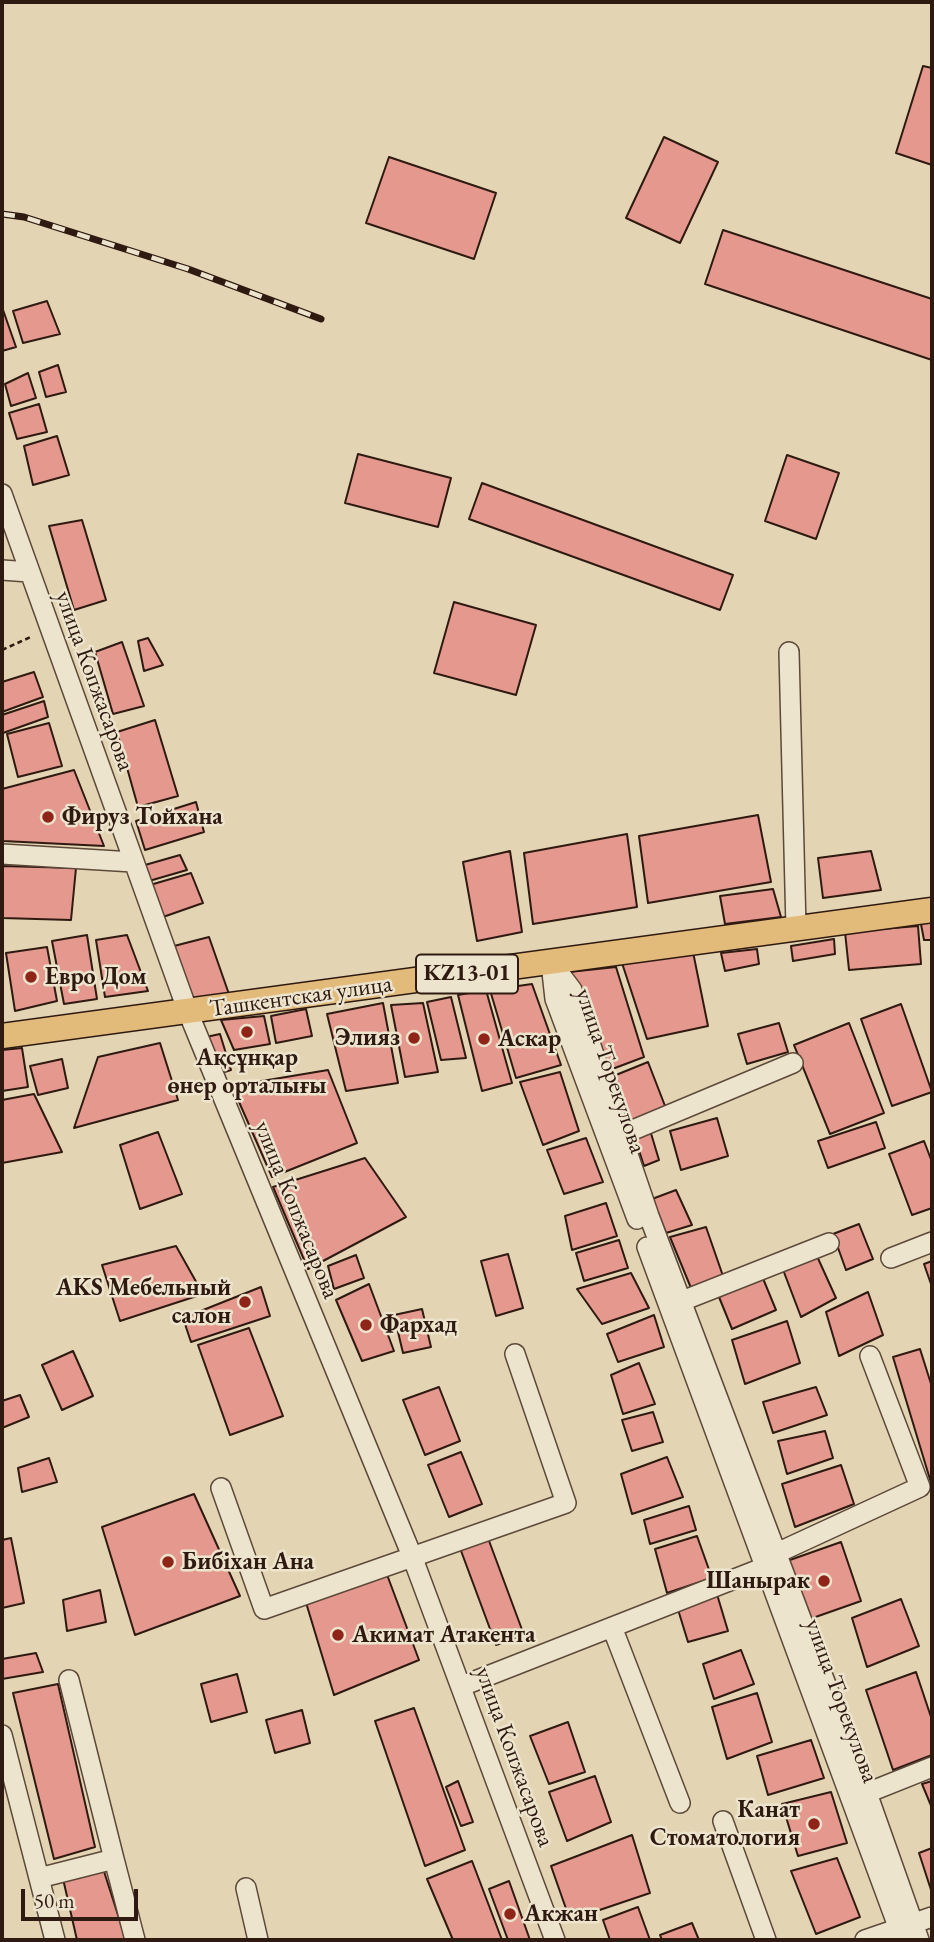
<!DOCTYPE html>
<html>
<head>
<meta charset="utf-8">
<style>
  body { margin:0 }
  #map { position:relative; width:934px; height:1942px; overflow:hidden; background:#e3d5b3; font-family:"EB Garamond",serif }
  canvas { display:block }
  .frame { position:absolute; inset:0; border:4px solid #2f1a11; pointer-events:none }
  .scale { position:absolute; left:21px; top:1889px; width:117px; height:32px; box-sizing:border-box; border:4px solid #2f1a11; border-top:0; padding-left:9px; font-size:21px; line-height:24px; white-space:nowrap; color:#2f1a11; -webkit-text-stroke:5px #ede4ce; paint-order:stroke }
</style>
</head>
<body>
<div id="map">
<canvas width="934" height="1942"></canvas>
<div class="frame"></div>
<div class="scale">50 m</div>
</div>
<script>
const context = document.querySelector('canvas').getContext('2d');
context.lineJoin = 'round';
function paint(path, color) { context.fillStyle = color; context.fill(path, 'evenodd'); }
function trace(path, color, width, dash) { context.strokeStyle = color; context.lineWidth = width; context.lineCap = dash ? 'butt' : 'round'; context.setLineDash(dash || []); context.stroke(path); }
function label(font, color, halo, rows, align = 'center') {
  context.font = font + ' "EB Garamond",serif'; context.lineWidth = 5; context.setLineDash([]); context.textBaseline = 'middle'; context.strokeStyle = halo; context.fillStyle = color; for (const [text, x, y, turn = 0] of rows) {
    context.save(); context.translate(x, y); context.rotate((+turn || 0) * Math.PI / 180); context.textAlign = isNaN(turn) ? turn : align; if (halo) context.strokeText(text, 0, 0); context.fillText(text, 0, 0); context.restore();
  }
}
const building = new Path2D(`
  M923 66 932 68V165L896 153Z
  M664 137 718 162 680 243 626 218Z
  M389 157 496 193 474 259 366 223Z
  M723 230 932 299V360L705 284Z
  M47 301 60 334 23 343 13 311Z
  M2 307 16 347 2 351Z
  M58 365 66 392 46 397 39 372Z
  M28 373 36 398 11 406 5 384Z
  M39 404 47 432 17 439 9 413Z
  M57 436 69 475 33 485 24 446Z
  M358 454 451 478 438 527 345 503Z
  M787 455 839 473 816 539 765 521Z
  M482 483 733 575 720 610 469 519Z
  M82 520 106 600 74 610 49 526Z
  M454 602 536 625 516 695 434 673Z
  M148 638 163 665 144 671 138 641Z
  M122 642 144 706 113 714 95 652Z
  M34 672 43 697 2 712V682Z
  M44 701 48 717 3 733 2 715Z
  M155 720 178 796 138 807 117 732Z
  M49 723 62 766 18 777 7 734Z
  M74 770 104 846 3 841 2 789Z
  M196 802 204 832 145 850 136 821Z
  M758 815 771 882 648 903 639 836Z
  M627 834 637 907 533 924 524 853Z
  M510 851 522 932 477 941 463 862Z
  M871 851 881 890 823 898 818 858Z
  M180 855 187 870 149 881 145 865Z
  M2 866 76 868 71 920 2 918Z
  M191 873 203 903 163 917 150 885Z
  M773 889 781 917 725 924 720 896Z
  M932 917V940H924L920 919Z
  M918 926 921 964 849 970 845 932Z
  M87 935 97 999 64 1004 52 941Z
  M127 935 148 991 105 997 96 940Z
  M209 937 230 997 194 1005 174 946Z
  M834 939 835 954 793 961 791 946Z
  M47 947 57 1001 15 1011 6 953Z
  M757 949 759 964 725 971 721 953Z
  M693 952 708 1026 647 1039 622 963Z
  M616 967 644 1057 607 1071 569 972Z
  M532 984 561 1065 516 1078 490 990Z
  M486 990 512 1083 482 1091 458 995Z
  M451 997 466 1058 441 1060 427 1002Z
  M383 1003 398 1083 346 1091 327 1014Z
  M423 1003 438 1072 405 1077 391 1005Z
  M901 1004 932 1092 892 1106 861 1019Z
  M306 1009 312 1036 276 1043 271 1016Z
  M264 1016 270 1044 234 1050 221 1020Z
  M779 1023 788 1052 747 1064 738 1034Z
  M849 1023 884 1113 830 1134 794 1045Z
  M220 1034 231 1070 218 1074 206 1037Z
  M160 1043 178 1100 74 1128 98 1057Z
  M22 1048 28 1087 2 1091V1050Z
  M62 1059 68 1088 38 1095 30 1066Z
  M648 1062 667 1111 629 1129 611 1077Z
  M328 1070 357 1143 272 1177 232 1086Z
  M560 1072 579 1131 543 1145 520 1082Z
  M34 1094 62 1152 2 1163V1100Z
  M717 1118 728 1156 681 1170 670 1131Z
  M876 1122 885 1148 828 1168 818 1141Z
  M650 1130 659 1160 644 1166 634 1135Z
  M158 1132 182 1194 140 1209 120 1145Z
  M586 1138 603 1182 564 1194 547 1150Z
  M924 1141 932 1162V1208L912 1215 889 1154Z
  M365 1158 406 1217 308 1269 273 1187Z
  M676 1190 692 1225 666 1233 652 1199Z
  M606 1203 617 1236 572 1250 565 1216Z
  M859 1224 873 1259 846 1270 833 1234Z
  M706 1227 723 1276 691 1288 670 1237Z
  M619 1240 628 1268 584 1281 576 1253Z
  M176 1246 203 1294 120 1321 102 1265Z
  M508 1254 523 1308 496 1316 481 1261Z
  M816 1254 836 1298 801 1317 782 1267Z
  M356 1255 364 1278 334 1289 328 1266Z
  M932 1261V1287L924 1264Z
  M631 1273 649 1308 602 1324 577 1289Z
  M762 1276 776 1310 732 1329 719 1297Z
  M369 1284 394 1351 362 1361 336 1300Z
  M261 1287 270 1316 191 1342 183 1318Z
  M868 1292 883 1335 839 1356 826 1312Z
  M422 1309 431 1347 403 1353 394 1315Z
  M654 1315 664 1347 618 1362 607 1334Z
  M787 1321 800 1363 745 1384 732 1340Z
  M249 1328 283 1416 230 1435 198 1345Z
  M920 1349 932 1387V1486L893 1357Z
  M73 1351 93 1396 62 1410 42 1365Z
  M639 1363 655 1404 623 1414 611 1375Z
  M439 1387 460 1441 425 1455 403 1400Z
  M816 1387 827 1415 773 1433 763 1402Z
  M20 1395 29 1417 2 1428V1401Z
  M653 1412 663 1442 632 1451 622 1420Z
  M825 1431 833 1458 787 1474 778 1441Z
  M461 1452 482 1504 449 1517 428 1465Z
  M667 1457 683 1497 632 1514 621 1474Z
  M49 1458 57 1482 22 1492 18 1468Z
  M841 1465 854 1504 795 1527 782 1484Z
  M194 1494 240 1596 135 1635 102 1527Z
  M689 1506 696 1530 650 1544 644 1520Z
  M485 1530 524 1635 496 1645 457 1540Z
  M697 1536 712 1578 667 1593 655 1549Z
  M11 1538 24 1603 2 1608V1540Z
  M841 1542 861 1601 807 1620 787 1561Z
  M386 1572 419 1660 334 1695 304 1596Z
  M100 1590 106 1622 67 1631 63 1600Z
  M716 1591 728 1631 688 1642 676 1603Z
  M901 1599 919 1646 867 1667 852 1618Z
  M741 1650 754 1684 714 1699 703 1664Z
  M36 1653 43 1672 2 1679V1659Z
  M916 1672 932 1720V1755L893 1770 866 1690Z
  M237 1674 247 1712 211 1722 201 1684Z
  M58 1684 95 1847 54 1859 13 1693Z
  M757 1693 772 1742 727 1759 712 1707Z
  M414 1708 465 1850 425 1866 375 1721Z
  M302 1710 310 1743 275 1753 266 1720Z
  M568 1722 585 1772 549 1784 530 1736Z
  M811 1740 824 1778 768 1795 757 1756Z
  M595 1776 611 1822 567 1841 549 1792Z
  M458 1781 473 1822 461 1826 446 1787Z
  M932 1781V1808L922 1784Z
  M831 1792 847 1843 798 1856 782 1804Z
  M632 1835 650 1893 570 1920 551 1866Z
  M932 1848V1893L919 1853Z
  M837 1858 860 1917 816 1934 791 1871Z
  M100 1859 126 1940H77L61 1870Z
  M472 1861 502 1940H453L427 1879Z
  M509 1881 530 1940H508L489 1889Z
  M638 1907 650 1940H610L603 1920Z
  M692 1923 699 1940H662L660 1935Z`);
const path = new Path2D(`
  M2 650 33 636`);
const minor = new Path2D(`
  M2 494 188 1012 412 1556 555 1940
  M2 570 29 572
  M789 652 796 928
  M2 854 133 862
  M551 962 572 990 649 1216 867 1793 919 1940
  M551 963 555 999 637 1219
  M621 1135 793 1063
  M647 1247 903 1940
  M891 1258 932 1242
  M682 1301 829 1243
  M221 1488 264 1609 566 1503 515 1354
  M777 1553 920 1487 870 1356
  M612 1627 680 1803
  M69 1680 114 1859
  M462 1686 765 1567
  M2 1735 55 1940
  M867 1793 932 1767
  M723 1821 766 1940
  M39 1878 114 1859 135 1940
  M246 1888 258 1940
  M865 1940 932 1917`);
const major = new Path2D(`
  M2 1036 932 910`);
const rail = new Path2D(`
  M2 214 24 217 188 269 321 319`);
const markers = [
  [48,817,7,"#8f2418"],
  [31,977,7,"#8f2418"],
  [247,1032,7,"#8f2418"],
  [414,1038,7,"#8f2418"],
  [484,1039,7,"#8f2418"],
  [245,1302,7,"#8f2418"],
  [366,1325,7,"#8f2418"],
  [168,1562,7,"#8f2418"],
  [824,1581,7,"#8f2418"],
  [338,1635,7,"#8f2418"],
  [814,1824,7,"#8f2418"],
  [510,1914,7,"#8f2418"]
];
const shields = [
  [467,974,102]
];
const shieldNames = [
  ["KZ13-01",467,974]
];
const streetNames = [
  ["улица Копжасарова",94,681,70],
  ["Ташкентская улица",301,997,-8],
  ["улица Торекулова",610,1071,71],
  ["улица Копжасарова",296,1210,68],
  ["улица Торекулова",841,1701,70],
  ["улица Копжасарова",514,1757,70]
];
const poiNames = [
  ["Фируз Тойхана",62,817],
  ["Евро Дом",45,977],
  ["Элияз",400,1038,"right"],
  ["Аскар",498,1039],
  ["Ақсұнқар",247,1058,"center"],
  ["өнер орталығы",247,1086,"center"],
  ["AKS Мебельный",231,1288,"right"],
  ["салон",231,1316,"right"],
  ["Фархад",380,1325],
  ["Бибіхан Ана",182,1562],
  ["Шанырак",810,1581,"right"],
  ["Акимат Атакента",352,1635],
  ["Канат",800,1810,"right"],
  ["Стоматология",800,1838,"right"],
  ["Акжан",524,1914]
];
paint(building, '#e4988e');
trace(building, '#2f1a11', 2);
trace(minor, '#5c493a', 22);
trace(major, '#2f1a11', 27);
trace(path, '#2f1a11', 2.5, [5, 3.5]);
trace(minor, '#ede4ce', 19);
trace(major, '#e2ba7a', 24);
trace(rail, '#2f1a11', 7);
trace(rail, '#ede4ce', 4.5, [13]);
for (const [x, y, r, color] of markers) { const dot = new Path2D(); dot.arc(x, y, r, 0, 2 * Math.PI); context.fillStyle = color; context.fill(dot); trace(dot, '#ede4ce', 2.5); }
for (const [x, y, w] of shields) { const box = new Path2D(); box.roundRect(x - w / 2, y - 19.5, w, 39, 5); context.fillStyle = '#ede4ce'; context.fill(box); trace(box, '#2f1a11', 2); }
label('bold 23px', '#2f1a11', null, shieldNames);
label('24px', '#2f1a11', '#ede4ce', streetNames);
label('bold 24px', '#2f1a11', '#ede4ce', poiNames, 'left');
</script>
</body>
</html>
